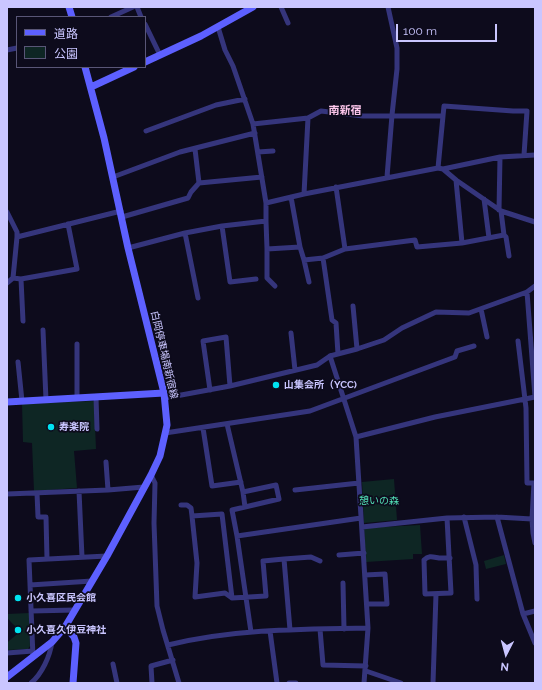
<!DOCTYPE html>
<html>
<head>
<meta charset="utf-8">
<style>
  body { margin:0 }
  #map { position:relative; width:542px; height:690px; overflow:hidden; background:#0d0b1c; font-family:Raleway,"Noto Sans JP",sans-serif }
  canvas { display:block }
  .frame { position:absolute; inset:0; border:8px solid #cac6ff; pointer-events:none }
  .legend { position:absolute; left:16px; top:16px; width:130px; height:52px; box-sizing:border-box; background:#0d0b1c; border:1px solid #595677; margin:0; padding:5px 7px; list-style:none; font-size:12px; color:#cac6ff }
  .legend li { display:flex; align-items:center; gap:8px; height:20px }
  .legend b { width:20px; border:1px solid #595677 }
  .north { position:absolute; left:486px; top:634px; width:40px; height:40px; -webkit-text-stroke:3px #0d0b1c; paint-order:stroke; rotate:186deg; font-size:11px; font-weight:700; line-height:16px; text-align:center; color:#cac6ff }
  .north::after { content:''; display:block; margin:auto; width:14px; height:18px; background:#cac6ff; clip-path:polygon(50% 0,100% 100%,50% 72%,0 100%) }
  .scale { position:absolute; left:396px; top:24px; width:101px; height:18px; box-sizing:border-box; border:2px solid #cac6ff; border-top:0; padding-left:5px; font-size:12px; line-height:14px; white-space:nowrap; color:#cac6ff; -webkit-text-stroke:3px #0d0b1c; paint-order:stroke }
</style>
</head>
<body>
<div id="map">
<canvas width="542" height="690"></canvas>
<div class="frame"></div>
<ul class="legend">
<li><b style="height:5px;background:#5d60ff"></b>道路</li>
<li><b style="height:11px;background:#0e2624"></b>公園</li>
</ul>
<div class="north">N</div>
<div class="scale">100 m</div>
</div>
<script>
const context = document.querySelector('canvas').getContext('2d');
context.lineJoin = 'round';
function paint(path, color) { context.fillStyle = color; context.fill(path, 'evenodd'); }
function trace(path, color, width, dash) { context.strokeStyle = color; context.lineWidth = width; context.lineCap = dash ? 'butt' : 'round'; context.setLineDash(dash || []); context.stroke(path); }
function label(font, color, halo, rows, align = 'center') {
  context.font = font + ' Raleway,"Noto Sans JP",sans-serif'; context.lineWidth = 3.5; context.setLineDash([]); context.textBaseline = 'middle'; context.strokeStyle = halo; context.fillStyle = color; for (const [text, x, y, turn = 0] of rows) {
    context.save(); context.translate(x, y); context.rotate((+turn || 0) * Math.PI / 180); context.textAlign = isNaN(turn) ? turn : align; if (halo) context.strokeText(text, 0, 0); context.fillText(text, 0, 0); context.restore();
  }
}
const green = new Path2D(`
  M94 401 96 449 74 451 77 488 34 491 32 443 23 442 22 404Z
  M394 479 397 520 364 523 362 482Z
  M420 525 422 554H413V559L366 562 364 528Z
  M504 555 506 564 486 569 484 561Z
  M29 613 30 646 28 649 7 650V643C13 636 25 633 14 625 11 623 10 620 7 618V614Z`);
const street = new Path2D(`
  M137 7 141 17
  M281 7 288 23
  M111 17 133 7
  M145 24 160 55
  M218 27 225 50 233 66 253 124 266 203
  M7 50 17 48
  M443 116 444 106 513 111H527L524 155
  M308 118 321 111 363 116H443L438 168
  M253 124 308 118 304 194
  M146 131 216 105 245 99
  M195 149 199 183
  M258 152 273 151
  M443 169 500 157 535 155
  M113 177 180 152 255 133
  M387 177 392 115 397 69V48L388 7
  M456 180 462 243
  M336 187 345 249
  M291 197 300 247
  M484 199 489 238
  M499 210 500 157
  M7 212 17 232V237
  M122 217 188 198 191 192 199 183 262 177
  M266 221 267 249 300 247 304 260 323 258 345 249 415 240 417 247 462 243 504 235 501 211
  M222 226 230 282 256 279
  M185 233 198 298
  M504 235 506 237 509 256
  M128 248 185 233 222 226 266 221V203L304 194 438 168 443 169 456 180 501 211 535 222
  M267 249V278L275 286
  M323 258 332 320 336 323 338 354
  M304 260 309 282
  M13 278 21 279 77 269 68 224
  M21 279 23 321
  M7 283 13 278 17 237 121 211
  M527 292 535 397
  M353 306 357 349
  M481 309 487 337
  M43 330 46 400
  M291 333 295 370
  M518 341 526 408 527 483H534L532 519
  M77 344V398
  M18 362 22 401
  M210 390 203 341 226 337 230 386
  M96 397 97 429
  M165 398 230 386 317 365 330 356
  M227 424 243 492 245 507 232 510 237 536
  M203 428 212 486 241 482
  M165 433 310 411 455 357 457 351 474 346
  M356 437 435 417 535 397
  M106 462 108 490
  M151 475 155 483 154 523 157 606 163 630 179 683
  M295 490 359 483
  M79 491 82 557
  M243 492 276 485 279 499 245 507
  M37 493 38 517H46L47 559
  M7 494 108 490 144 487
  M181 505H187L191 508 192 516
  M464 517 476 565 477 599
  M497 517 523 614 535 643
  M447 518 451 593 425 594 424 560C429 555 433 557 439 558 442 558 446 558 450 558
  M362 527 447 518 497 517 532 519 533 533H535
  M533 533 535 543
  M339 555 364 553
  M284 559 311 557 320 561
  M365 575 385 574 387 604H367
  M343 583 344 629
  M30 585 92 581
  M232 598 222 514 192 516 197 563 195 597 225 593 232 598 266 596 263 561 284 559 290 630
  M31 611 75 610
  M523 614 535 611
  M320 629 323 665 366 666
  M270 631 277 683
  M251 632 237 536 361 518
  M168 645C233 629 301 629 368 628
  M7 653 33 651
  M33 657 29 560 107 556
  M113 664 117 683
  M366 671 401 683
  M31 683C42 674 50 656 52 642
  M152 683 151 666 173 660
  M289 683H296
  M364 683 368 628 356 437 330 356 357 349 384 340 402 328 436 312 469 313 527 292 535 286
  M433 683 436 594`);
const secondary = new Path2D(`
  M69 7 72 17
  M145 62 201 36 253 7
  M91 87 134 67
  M7 402 164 393
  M65 627 74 637 76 643 73 683
  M7 677 52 642 65 627 107 556 151 475 160 456 167 425 164 393 128 248 104 138 85 67`);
const markers = [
  [276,385,4,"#00e3f1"],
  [51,427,4,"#00e3f1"],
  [18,598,4,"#00e3f1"],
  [18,630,4,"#00e3f1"]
];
const streetNames = [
  ["白岡停車場南新宿線",164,355,77]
];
const poiNames = [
  ["山集会所（YCC)",284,385],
  ["寿楽院",59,427],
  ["小久喜区民会館",26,598],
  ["小久喜久伊豆神社",26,630]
];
const parkNames = [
  ["憩いの森",379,501]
];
const neighbourhoodNames = [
  ["南新宿",345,111]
];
paint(green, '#0e2624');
trace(street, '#35357c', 5);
trace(secondary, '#5d60ff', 7);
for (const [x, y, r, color] of markers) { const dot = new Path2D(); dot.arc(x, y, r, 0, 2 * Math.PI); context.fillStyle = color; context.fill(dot); trace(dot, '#0d0b1c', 1.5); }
label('10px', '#cac6ff', '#0d0b1c', streetNames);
label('bold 10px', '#cac6ff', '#0d0b1c', poiNames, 'left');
label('10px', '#52dfb6', '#0d0b1c', parkNames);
label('bold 11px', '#ffc8ed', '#0d0b1c', neighbourhoodNames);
</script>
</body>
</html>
